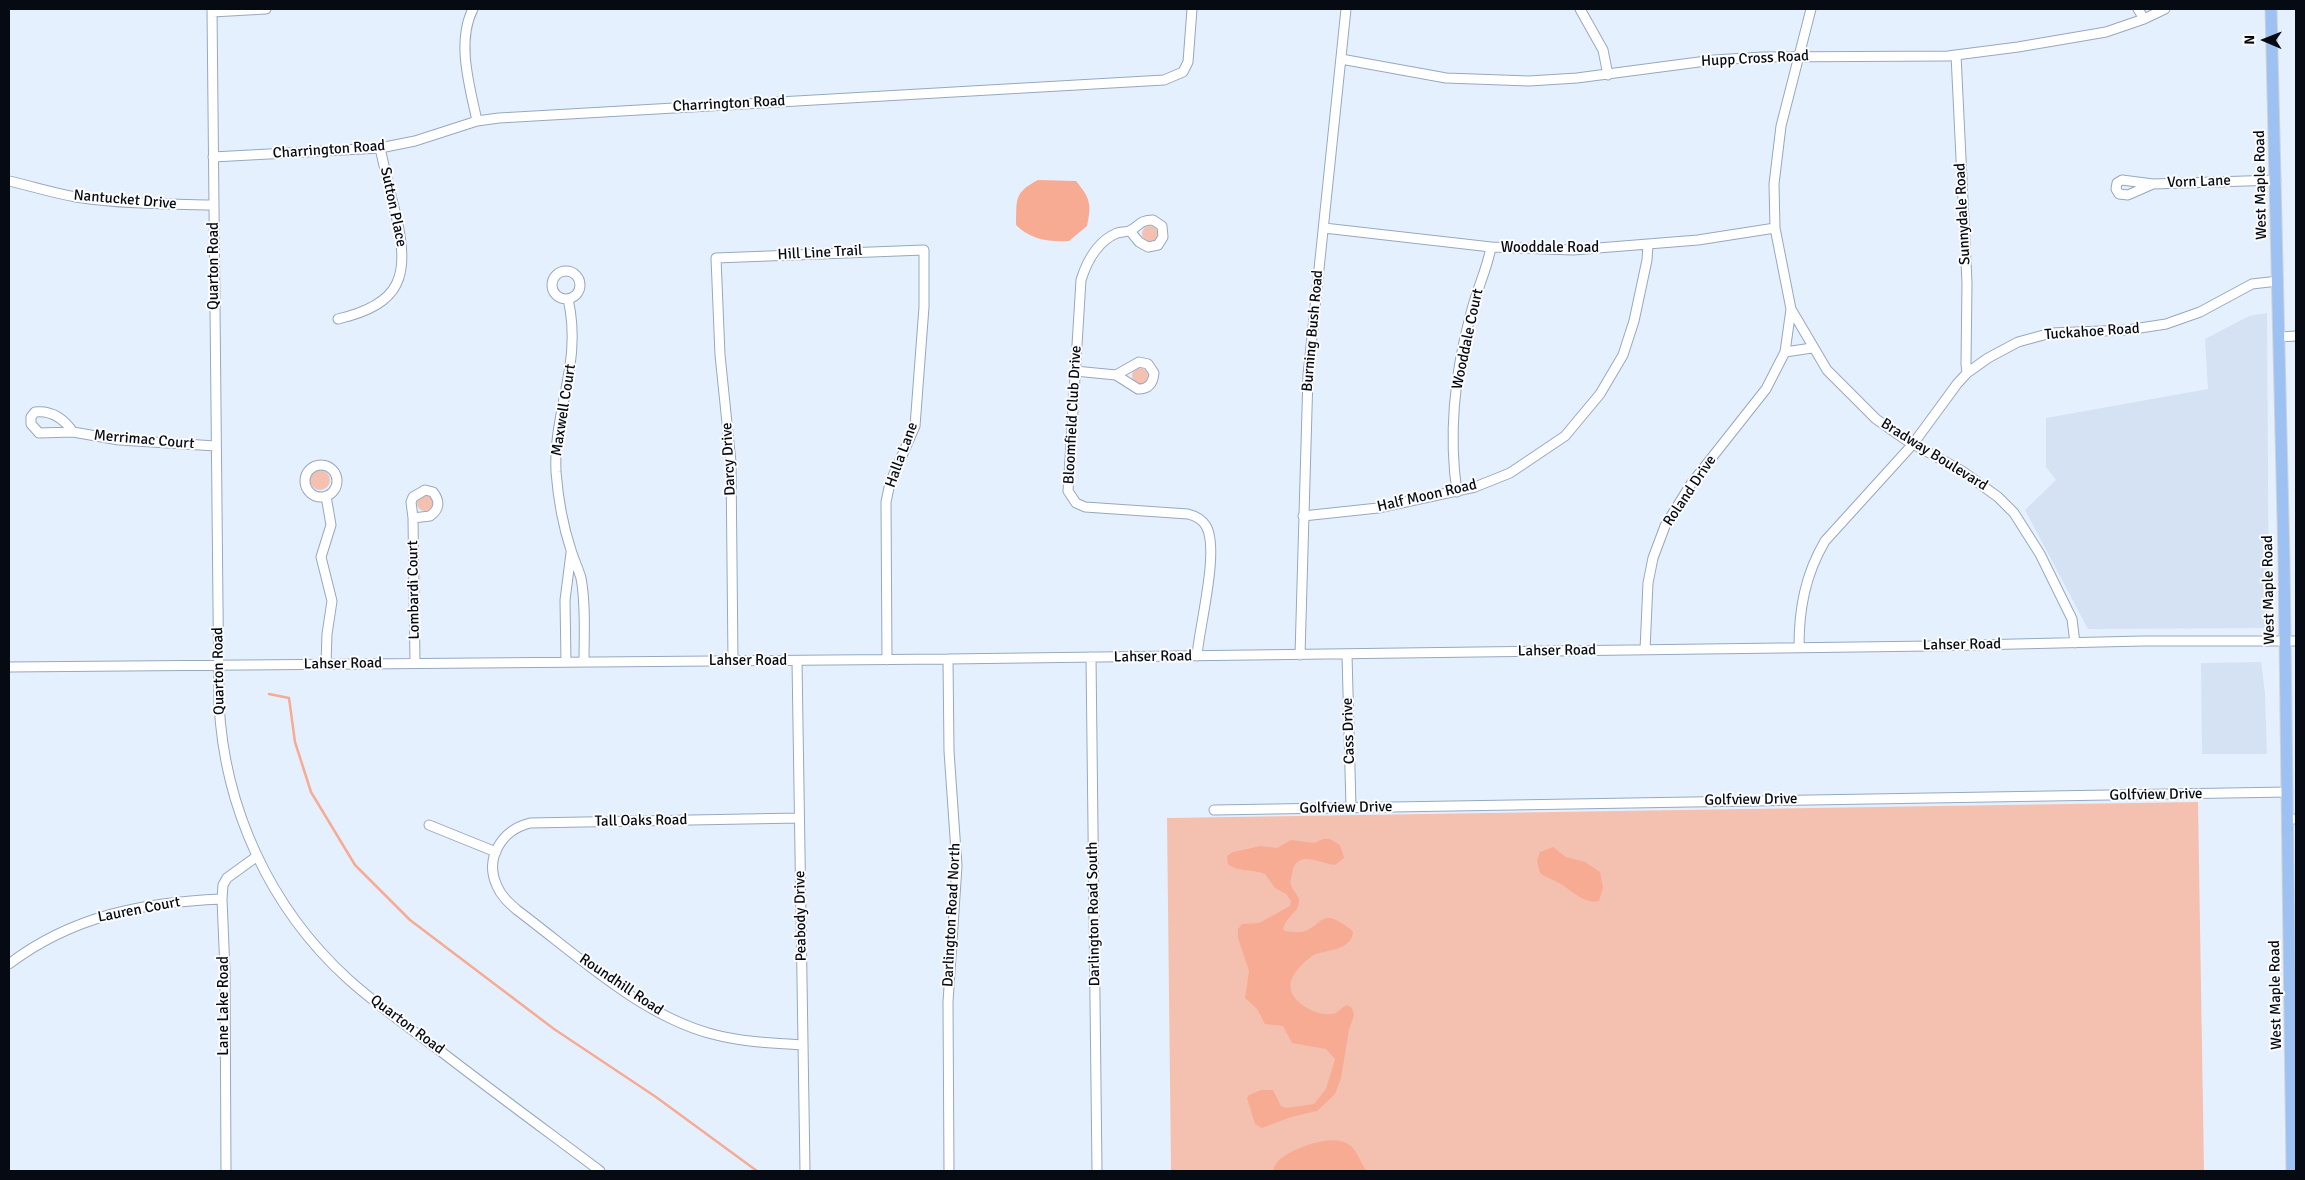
<!DOCTYPE html>
<html>
<head>
<meta charset="utf-8">
<style>
  body { margin:0 }
  #map { position:relative; width:2305px; height:1180px; overflow:hidden; background:#e5f0ff; font-family:Signika,sans-serif }
  canvas { display:block }
  .frame { position:absolute; inset:0; border:10px solid #060b13; pointer-events:none }
  .north { position:absolute; left:2240px; top:15px; width:50px; height:50px; -webkit-text-stroke:4px #fcfcfc; paint-order:stroke; rotate:271deg; font-size:14px; font-weight:700; line-height:20px; text-align:center; color:#060b13 }
  .north::after { content:''; display:block; margin:auto; width:18px; height:22px; background:#060b13; clip-path:polygon(50% 0,100% 100%,50% 72%,0 100%) }
</style>
</head>
<body>
<div id="map">
<canvas width="2305" height="1180"></canvas>
<div class="frame"></div>
<div class="north">N</div>
</div>
<script>
const context = document.querySelector('canvas').getContext('2d');
context.lineJoin = 'round';
function paint(path, color) { context.fillStyle = color; context.fill(path, 'evenodd'); }
function trace(path, color, width, dash) { context.strokeStyle = color; context.lineWidth = width; context.lineCap = dash ? 'butt' : 'round'; context.setLineDash(dash || []); context.stroke(path); }
function label(font, color, halo, rows, align = 'center') {
  context.font = font + ' Signika,sans-serif'; context.lineWidth = 4; context.setLineDash([]); context.textBaseline = 'middle'; context.strokeStyle = halo; context.fillStyle = color; for (const [text, x, y, turn = 0] of rows) {
    context.save(); context.translate(x, y); context.rotate((+turn || 0) * Math.PI / 180); context.textAlign = isNaN(turn) ? turn : align; if (halo) context.strokeText(text, 0, 0); context.fillText(text, 0, 0); context.restore();
  }
}
const built = new Path2D(`
  M2267 313 2269 628 2088 629 2025 510 2056 480 2046 467V418L2208 389 2205 339 2249 316Z
  M2261 662 2265 693 2267 754H2202L2201 663Z`);
const green = new Path2D(`
  M1142 234a8 8 0 1 1 16 0a8 8 0 1 1-16 0Z
  M1132 376a8 8 0 1 1 16 0a8 8 0 1 1-16 0Z
  M310 480a10 10 0 1 1 20 0a10 10 0 1 1-20 0Z
  M417 503a8 8 0 1 1 16 0a8 8 0 1 1-16 0Z
  M2198 802 2204 1171H1171L1167 818Z`);
const water = new Path2D(`
  M1038 180 1076 181C1090 198 1092 204 1087 226L1069 241C1049 242 1031 240 1016 225 1017 200 1013 193 1038 180Z
  M1323 839H1330L1340 845 1344 858 1335 865C1321 864 1300 850 1293 869 1292 874 1290 880 1291 885 1293 892 1300 895 1299 903 1298 912 1286 917 1283 929L1285 931C1291 932 1299 933 1305 931 1323 924 1321 910 1343 924 1347 927 1350 928 1353 932 1352 949 1329 950 1316 954 1308 957 1296 970 1292 978 1283 999 1314 1016 1331 1014 1338 1014 1341 1007 1347 1005L1352 1008 1354 1015 1349 1030 1341 1078 1335 1094 1317 1111 1291 1117 1262 1128 1255 1124 1247 1098 1249 1095 1261 1090H1273L1281 1106 1286 1108 1314 1104 1326 1089 1335 1059 1326 1049 1292 1043 1283 1026 1265 1024 1257 1009 1245 998 1249 971 1238 938V929L1242 924 1259 923 1290 906 1291 901 1286 894 1275 888 1265 874C1254 869 1236 872 1228 864L1227 856 1233 852 1261 846 1277 848 1291 840 1314 843Z
  M1553 847 1566 857 1585 862 1600 872 1603 888 1599 901C1585 905 1570 889 1559 883 1553 879 1546 878 1540 873L1537 861 1540 852Z
  M1334 1140C1358 1143 1355 1155 1367 1171H1273C1276 1152 1318 1140 1334 1140Z`);
const stream = new Path2D(`
  M269 694 289 698 295 742 311 792 355 865 410 920 554 1029 656 1097 757 1171`);
const minor = new Path2D(`
  M212 9 219 703C224 808 270 908 348 979 378 1006 411 1029 443 1053 495 1093 548 1132 600 1171
  M473 9C456 42 470 87 477 121
  M1580 9 1603 50 1608 75
  M1811 9 1781 126 1774 184 1775 228 1791 309 1827 370 1876 419 1906 440 1962 471 1998 497 2014 513 2040 554 2072 619 2075 643
  M2138 9 2144 19
  M212 12 266 9
  M1956 55 1967 283 1966 364 1967 373
  M1341 59 1446 78 1529 81 1577 78 1714 60 1763 57 1948 56 2018 47 2106 32 2144 19 2165 9
  M213 157 380 148 415 141 477 121 499 118 1164 80 1183 72 1188 62 1192 9
  M9 181C31 186 53 193 76 197 121 204 167 204 213 205
  M2153 184 2128 195 2119 194 2116 189 2117 183 2122 180 2153 184 2276 180
  M1324 228 1491 247 1573 250 1698 240 1775 228
  M1130 231 1139 242 1148 247 1158 245 1163 237 1162 226 1153 220C1139 220 1139 227 1129 231 1125 232 1121 232 1117 233 1098 241 1087 261 1081 280L1068 491 1076 503 1085 507 1188 514C1196 516 1202 519 1206 526 1220 550 1199 627 1197 656
  M552 285a14 14 0 1 1 28 0a14 14 0 1 1-28 0Z
  M568 299C583 363 553 410 556 472 558 497 563 526 571 550 574 560 578 568 581 578 586 605 584 635 584 662
  M338 319C402 304 410 276 396 215 390 193 385 170 380 148
  M2279 337 2296 336
  M1785 352 1812 348
  M1075 371 1116 375 1138 389C1148 389 1153 384 1154 373L1148 364 1139 362 1116 375
  M73 432C64 419 52 410 35 412L31 417V424L39 433 73 432 119 440 216 446
  M305 481a16 16 0 1 1 32 0a16 16 0 1 1-32 0Z
  M425 490 433 492C440 501 440 509 430 516L413 518 411 502 413 497Z
  M1457 492C1448 432 1455 372 1471 313 1476 291 1487 270 1491 247
  M1303 516 1378 508 1475 487 1510 473 1565 436 1600 394 1623 355 1634 321 1647 260 1648 245
  M413 518 415 663
  M1799 647C1799 609 1805 575 1825 541L1913 444 1957 384 1967 373 1988 358 2018 342 2051 333 2127 330 2166 324 2200 312 2252 284 2278 281
  M1645 650 1648 583 1653 558 1665 526 1691 484 1766 389 1785 352 1791 309
  M1347 654 1351 808
  M1300 655 1308 375 1346 9
  M1091 657 1097 1171
  M948 659 949 751 957 866 948 1002 949 1171
  M733 661 731 462 720 355 716 258 924 250V307L915 426 890 483 886 502 887 660
  M797 661 805 1171
  M566 662 565 600 571 553
  M326 664 327 634 332 601 321 557 331 525 326 496
  M9 667 948 659 1932 646 2143 641H2296
  M1214 810 2288 792
  M799 818 530 823C502 830 484 858 497 886 501 896 509 903 517 910 576 954 640 1015 712 1034 742 1042 772 1043 803 1045
  M2288 819H2296
  M429 825 496 852
  M9 964C72 916 144 902 222 899
  M226 1171 225 971 222 899 223 885 227 878 256 857`);
const major = new Path2D(`
  M2271 9 2284 561 2292 1171`);
const streetNames = [
  ["Hupp Cross Road",1755,59,-3],
  ["Charrington Road",729,104,-3],
  ["Charrington Road",329,150,-4],
  ["Vorn Lane",2199,182,-2],
  ["West Maple Road",2261,185,-91],
  ["Nantucket Drive",125,200,5],
  ["Sutton Place",393,207,78],
  ["Sunnydale Road",1963,214,-93],
  ["Wooddale Road",1550,248],
  ["Hill Line Trail",820,253,-3],
  ["Quarton Road",214,266,-90],
  ["Burning Bush Road",1313,331,-85],
  ["Tuckahoe Road",2092,332,-4],
  ["Wooddale Court",1468,339,-78],
  ["Maxwell Court",564,410,-81],
  ["Bloomfield Club Drive",1073,415,-87],
  ["Merrimac Court",144,440,5],
  ["Halla Lane",902,455,-70],
  ["Bradway Boulevard",1934,455,32],
  ["Darcy Drive",729,459,-93],
  ["Roland Drive",1690,491,-56],
  ["Half Moon Road",1427,496,-13],
  ["Lombardi Court",414,590,-91],
  ["West Maple Road",2269,590,-91],
  ["Lahser Road",1962,645,-1],
  ["Lahser Road",1557,651,-1],
  ["Lahser Road",1153,657,-1],
  ["Lahser Road",748,661],
  ["Lahser Road",343,664,-1],
  ["Quarton Road",219,671,-91],
  ["Cass Drive",1349,731,-92],
  ["Golfview Drive",2156,795,-1],
  ["Golfview Drive",1751,800,-1],
  ["Golfview Drive",1346,808,-1],
  ["Tall Oaks Road",641,821,-1],
  ["Lauren Court",139,910,-11],
  ["Darlington Road South",1094,914,-91],
  ["Darlington Road North",952,915,-87],
  ["Peabody Drive",801,916,-91],
  ["Roundhill Road",621,985,34],
  ["West Maple Road",2276,995,-91],
  ["Lane Lake Road",224,1006,-90],
  ["Quarton Road",407,1025,37]
];
paint(built, '#d5e2f4');
paint(green, '#f4c1b0');
paint(water, '#f7ab93');
trace(stream, '#f7ab93', 2.5);
trace(minor, '#97a8bf', 11);
trace(major, '#d2d3d5', 13);
trace(minor, '#fff', 9);
trace(major, '#9dc1f2', 11);
label('15px', '#060b13', '#fcfcfc', streetNames);
</script>
</body>
</html>
